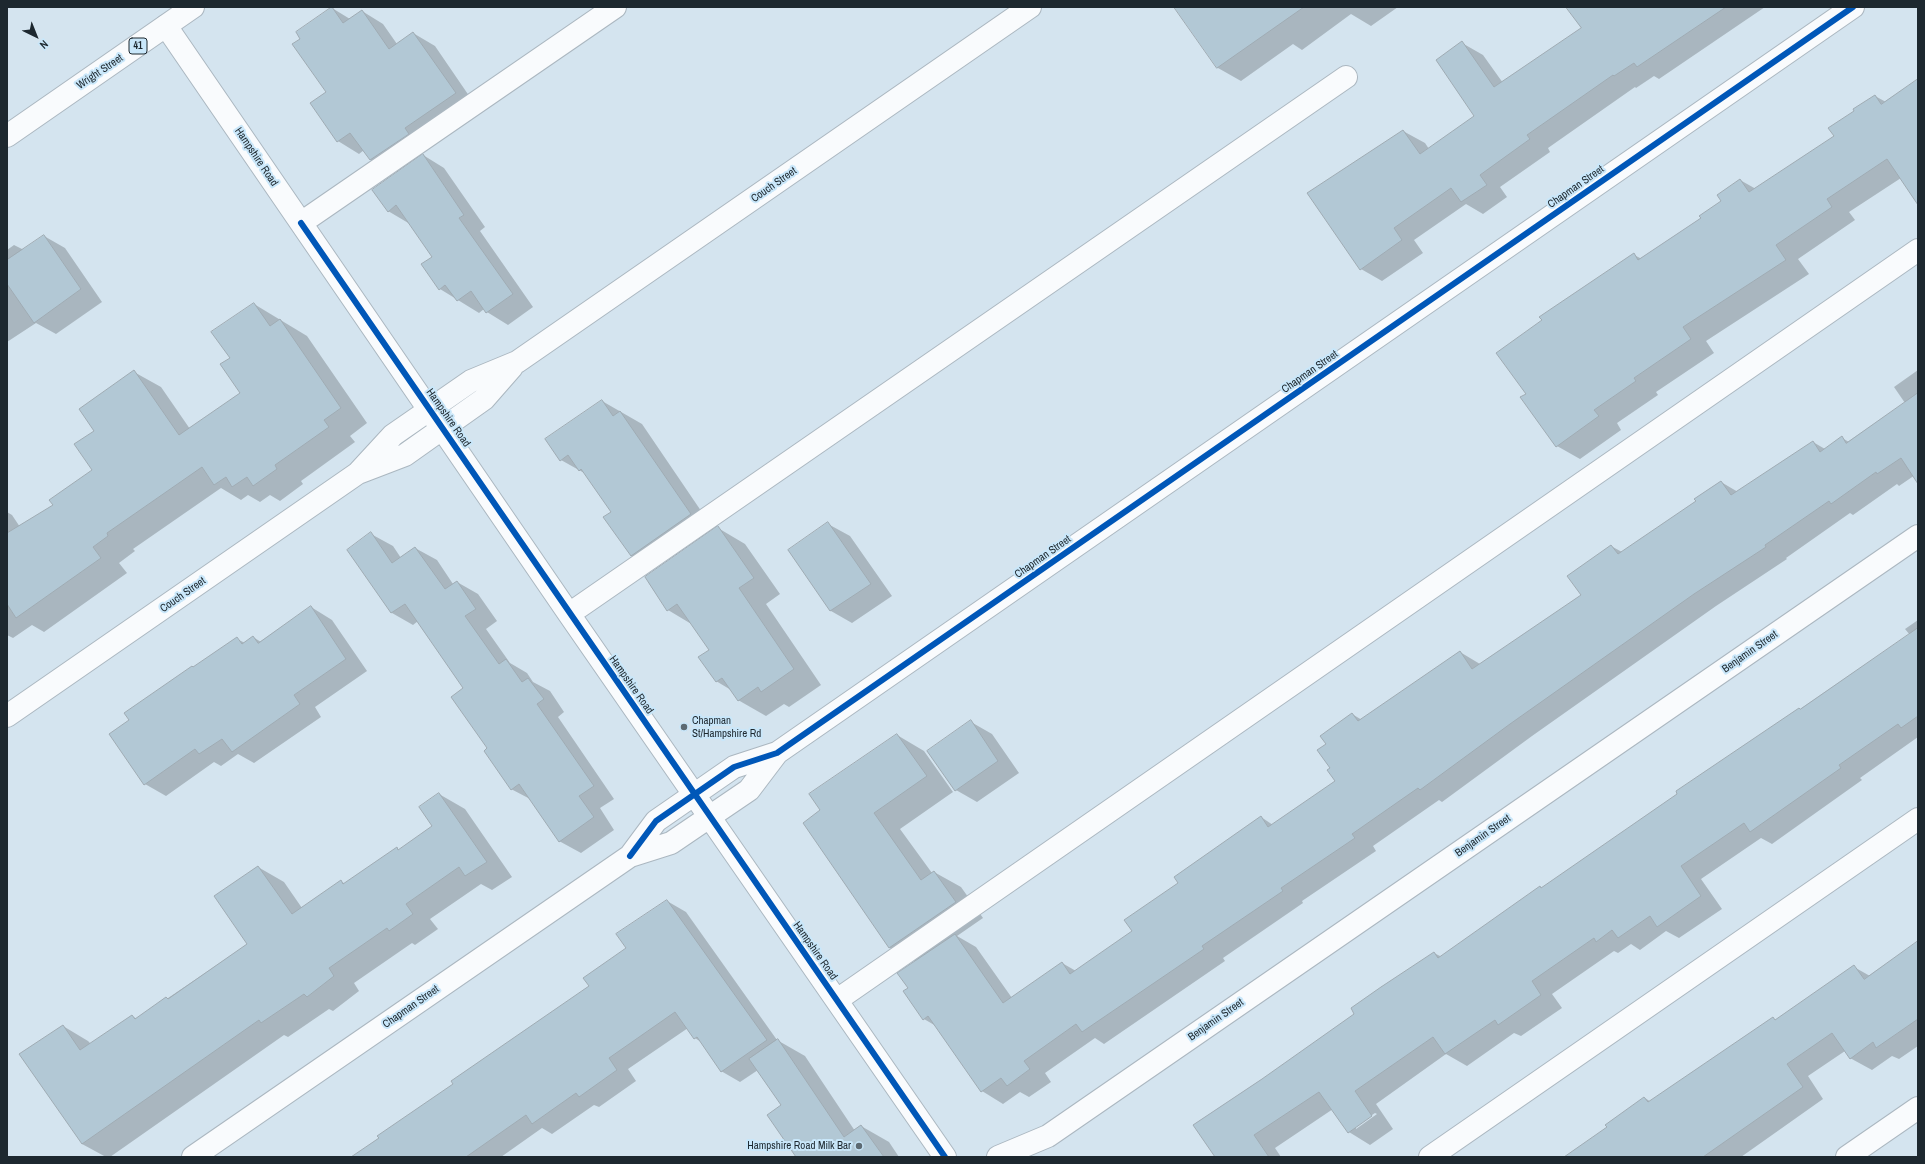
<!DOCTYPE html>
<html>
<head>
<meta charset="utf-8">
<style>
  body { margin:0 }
  #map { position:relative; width:1925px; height:1164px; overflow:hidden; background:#d4e4ef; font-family:"Archivo Narrow",sans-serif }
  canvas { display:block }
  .frame { position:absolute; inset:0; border:8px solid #1d282f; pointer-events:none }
  .north { position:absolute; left:16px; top:16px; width:40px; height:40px; -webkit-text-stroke:3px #c9e7fa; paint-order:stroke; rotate:137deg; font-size:11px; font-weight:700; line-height:16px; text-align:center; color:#1d282f }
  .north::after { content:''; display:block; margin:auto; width:14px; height:18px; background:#1d282f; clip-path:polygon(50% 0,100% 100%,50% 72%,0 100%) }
</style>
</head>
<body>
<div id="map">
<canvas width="1925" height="1164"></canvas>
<div class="frame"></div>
<div class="north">N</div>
</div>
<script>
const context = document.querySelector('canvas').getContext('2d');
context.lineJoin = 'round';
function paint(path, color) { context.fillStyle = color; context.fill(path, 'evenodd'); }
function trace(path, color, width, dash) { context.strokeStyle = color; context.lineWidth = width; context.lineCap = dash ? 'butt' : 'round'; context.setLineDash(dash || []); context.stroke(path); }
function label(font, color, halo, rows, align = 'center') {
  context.font = font + ' "Archivo Narrow",sans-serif'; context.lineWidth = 4; context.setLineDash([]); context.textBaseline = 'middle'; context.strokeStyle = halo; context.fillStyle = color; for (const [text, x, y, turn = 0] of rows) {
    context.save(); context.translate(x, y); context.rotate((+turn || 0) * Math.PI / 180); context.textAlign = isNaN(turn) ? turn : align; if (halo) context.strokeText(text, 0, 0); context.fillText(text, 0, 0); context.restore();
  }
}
const shadow = new Path2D(`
  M1183 7H1398L1371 26 1351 14 1302 50 1293 44 1241 81 1218 68 1178 10Z
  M1579 7H1765L1659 79 1654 76 1636 88 1635 87 1548 148 1550 152 1500 187 1507 197 1483 214 1466 204 1414 240 1423 253 1382 281 1361 269 1403 131 1425 143 1429 149 1476 117 1462 43 1483 55 1503 83 1582 28Z
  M332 8 350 19 362 11 383 24 397 44 413 33 435 46 476 106 392 172 371 160 364 150 359 154 338 141 327 92 302 40Z
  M1918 95V194L1901 178 1849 212 1855 220 1798 259 1809 274 1706 341 1714 353 1656 392 1658 395 1617 423 1621 430 1580 459 1557 446 1527 394 1634 255 1642 259 1702 219 1723 202 1740 180 1756 189 1835 136 1856 111 1875 96 1886 102Z
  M423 155 444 168 485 227 480 231 533 307 508 325 487 312 484 309 479 313 440 289 423 264 433 257 410 224 388 211Z
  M44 236 65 248 102 302 56 334 36 323 7 342V250L14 245 24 250Z
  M254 304 307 336 367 423 350 436 355 442 301 481 303 484 280 501 270 495 260 502 248 495 241 500 221 488 133 549 135 551 119 563 127 573 44 632 32 625 13 638 7 635V512L12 515 20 527 54 505 94 470 95 431 134 372 161 387 190 429 241 393 231 358Z
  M1918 370V473L1899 486 1897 484 1853 515 1850 513 1786 558 1787 559 1716 606 1532 736 1442 802 1439 800 1373 846 1376 851 1302 901 1303 903 1223 958 1225 961 1104 1044 1095 1038 1045 1073 1051 1082 1029 1097 1020 1092 1003 1104 982 1091 936 1026 924 1019 909 989 915 962 890 948 804 823 822 811 897 735 924 751 953 792 900 829 932 873 934 872 961 887 983 918 957 936 976 947 1012 998 1062 963 1076 971 1133 931 1179 884 1261 817 1273 825 1336 781 1331 768 1327 744 1352 714 1362 720 1460 652 1480 664 1582 596 1611 546 1622 552 1697 501 1721 482 1738 492 1813 442 1825 449 1842 438 1849 442 1905 403 1894 387Z
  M602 401 642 424 712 527 653 568 631 556 612 512 586 474 561 460Z
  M828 524 850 536 892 596 852 623 831 611 789 551Z
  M718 528 745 544 780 594 766 604 821 685 789 707 784 704 766 716 738 700 731 690 716 681 710 650 693 625 668 610 648 582Z
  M371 534 393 546 401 558 415 548 437 560 453 584 457 582 478 594 497 621 486 629 510 663 527 673 533 682 550 691 564 712 558 717 614 799 600 808 614 830 581 853 559 841 532 800 511 789 488 749 465 689 418 621 413 625 392 613Z
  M311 607 332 620 367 671 315 707 321 717 254 763 238 754 221 766 214 762 166 796 145 784 131 720 194 668 237 639 245 643 253 637 261 642Z
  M1918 620V737L1860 778 1862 780 1772 844 1761 838 1701 879 1722 909 1679 938 1666 931 1640 950 1631 944 1618 953 1614 951 1552 994 1562 1008 1521 1036 1514 1033 1467 1066 1446 1054 1376 1104 1393 1129 1370 1145 1349 1132 1333 1109 1275 1148 1281 1157H1215L1195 1125 1263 1080 1356 1014 1434 953 1442 957 1540 887 1542 888 1910 635 1905 629ZM1375 1113 1377 1114 1356 1129V1126Z
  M971 722 992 734 1019 773 977 802 956 790Z
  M439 794 465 809 512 877 492 890 481 884 430 919 438 929 415 945 412 943 354 983 359 991 333 1011 329 1009 288 1037 284 1035 110 1157H106L82 1144 63 1026 88 1041 91 1044 132 1016 137 1019 248 944 258 867 284 882 302 908 341 881 345 884 397 849 399 850 434 827Z
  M667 901 686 912 777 1040 805 1056 855 1131 861 1126 889 1142 899 1157H797L783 1106 758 1070 740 1082 721 1071 701 1042 695 1038 688 1028 628 1069 636 1081 599 1107 594 1105 552 1134 542 1128 501 1157H353L590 986 627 948Z
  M1918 943V1046L1899 1059 1892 1056 1872 1070 1850 1058 1845 1051 1808 1076 1823 1099 1741 1157H1566L1608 1128 1645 1098 1651 1102 1773 1019 1777 1021 1854 967 1870 976Z`);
const building = new Path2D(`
  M332 7 343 23 362 10 389 49 413 32 456 93 405 128 409 134 370 160 350 133 337 142 310 103 326 92 292 44 300 39 296 32Z
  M1174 7H1304L1217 68Z
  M1566 7H1726L1637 67 1634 63 1614 76 1613 75 1527 135 1530 139 1480 175 1487 185 1461 202 1451 188 1394 228 1402 240 1360 270 1307 193 1403 130 1420 154 1474 116 1436 60 1462 41 1494 87 1581 28Z
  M1918 79V205L1887 159 1827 199 1832 207 1776 245 1786 260 1683 327 1691 339 1634 378 1636 381 1594 410 1599 416 1556 447 1520 397 1526 394 1496 353 1542 320 1539 317 1634 253 1638 260 1701 218 1699 216 1721 201 1717 195 1740 179 1749 192 1834 136 1828 128 1854 111 1853 109 1875 95 1881 104Z
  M423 154 464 215 459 218 513 294 486 313 471 291 457 301 445 285 439 290 421 264 432 257 396 205 388 212 372 190Z
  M44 235 81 289 34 323 7 284V260Z
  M254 303 270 326 280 319 341 408 324 420 329 427 275 465 277 469 253 486 247 477 232 487 226 477 214 485 202 467 107 533 108 536 93 547 101 558 16 618 7 604V533L53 505 49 500 92 470 74 444 94 431 79 409 134 370 179 435 240 393 220 364 230 358 211 332Z
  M1918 393V484L1901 458 1877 474 1876 472 1831 504 1829 501 1765 545 1766 547 1694 594 1510 724 1420 790 1418 788 1352 834 1355 838 1281 888 1283 891 1202 946 1204 949 1082 1032 1076 1024 1024 1061 1030 1069 1007 1086 1001 1078 981 1092 928 1016 923 1020 903 991 908 988 897 973 955 934 1003 1003 1062 962 1070 974 1132 931 1124 920 1178 883 1174 877 1261 816 1268 827 1335 781 1327 770 1330 768 1317 750 1326 744 1320 736 1352 713 1358 721 1460 651 1472 669 1581 595 1567 576 1611 545 1618 554 1696 501 1694 499 1721 481 1731 495 1813 441 1820 452 1842 436 1846 443Z
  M602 400 613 416 620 411 691 514 631 556 603 517 611 512 581 469 579 471 568 455 560 461 545 439Z
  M828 522 871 584 830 611 788 550Z
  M718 526 754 578 739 588 794 669 761 692 758 687 738 701 722 678 716 682 698 657 709 650 677 604 667 611 645 577Z
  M371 532 392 563 415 547 445 589 457 581 476 609 465 616 499 664 506 659 522 682 528 678 544 699 537 704 594 786 579 796 594 817 559 842 519 784 511 790 484 751 487 748 451 697 463 688 405 604 391 613 347 550Z
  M311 606 346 659 294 695 300 704 232 752 222 739 199 754 195 749 144 785 109 734 129 720 124 713 192 666 193 667 237 637 242 644 253 636 258 643Z
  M1918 628V716L1901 728 1898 724 1839 765 1841 768 1750 832 1744 823 1681 866 1701 896 1657 927 1650 916 1618 938 1612 930 1596 942 1594 938 1532 981 1541 995 1498 1025 1495 1020 1445 1054 1433 1037 1355 1091 1372 1116 1348 1133 1319 1092 1254 1135 1269 1157H1215L1193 1125 1262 1079 1354 1014 1351 1008 1381 987 1434 952 1438 958 1540 886 1541 888 1677 794 1676 791 1799 708 1800 709Z
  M971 720 998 761 955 791 927 751Z
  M897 734 927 776 874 813 921 880 934 871 956 902 889 948 803 823 820 810 809 794Z
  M439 793 487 862 465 876 459 867 406 904 413 914 389 931 387 928 329 968 334 976 307 997 304 994 261 1023 259 1020 82 1144 19 1054 63 1025 80 1050 132 1015 135 1019 166 997 168 999 247 944 214 896 258 866 292 914 341 880 343 884 397 847 398 850 432 826 419 807Z
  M667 900 767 1040 721 1072 697 1037 694 1039 675 1012 609 1058 617 1070 579 1097 576 1093 532 1124 526 1115 466 1157H351L379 1138 377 1136 453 1084 451 1081 589 986 583 978 626 948 616 934Z
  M1918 941V1019L1876 1048 1873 1042 1850 1059 1832 1033 1787 1064 1803 1087 1703 1157H1564L1607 1127 1605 1125 1644 1097 1648 1102 1773 1017 1775 1020 1854 965 1864 979Z
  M778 1039 844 1137 861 1125 884 1157H796L767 1115 781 1105 749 1059Z`);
const minor = new Path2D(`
  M166 26 569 614 945 1157
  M301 223 615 7
  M358 473 393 435 471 381 517 362 1030 7
  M569 614 1346 77
  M7 716 358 473 405 455 484 399 512 367
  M630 856 656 821 734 767 777 753 1853 7
  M837 1000 1918 250
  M193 1157 630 856 671 843 749 790 777 753
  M998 1157 1048 1136 1918 536
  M1430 1157 1918 819
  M1847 1157 1918 1108`);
const major = new Path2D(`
  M7 136 193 7`);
const cycleway = new Path2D(`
  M301 223 945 1157
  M630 856 656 821 734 767 777 753 1853 7`);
const markers = [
  [684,727,4,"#5d6a72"],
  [859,1146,4,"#5d6a72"]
];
const shields = [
  [138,46,18]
];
const shieldNames = [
  ["41",138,46]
];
const streetNames = [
  ["Wright Street",100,72,-34],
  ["Hampshire Road",256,157,56],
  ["Couch Street",774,185,-35],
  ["Chapman Street",1576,187,-35],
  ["Chapman Street",1310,372,-35],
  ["Hampshire Road",448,418,55],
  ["Chapman Street",1043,557,-35],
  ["Couch Street",183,595,-35],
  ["Benjamin Street",1750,652,-35],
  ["Hampshire Road",631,685,55],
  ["Benjamin Street",1483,836,-35],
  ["Hampshire Road",815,951,55],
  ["Chapman Street",411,1007,-35],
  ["Benjamin Street",1216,1020,-35]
];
const poiNames = [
  ["Chapman",692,721],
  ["St/Hampshire Rd",692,734],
  ["Hampshire Road Milk Bar",851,1146,"right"]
];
paint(shadow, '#0003');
paint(building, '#b2c8d5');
trace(building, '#9fabb3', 1);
trace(minor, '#abb7c0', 24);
trace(major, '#abb7c0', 24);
trace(minor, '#f9fbfd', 22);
trace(major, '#f9fbfd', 22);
trace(cycleway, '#0057b8', 6);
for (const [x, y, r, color] of markers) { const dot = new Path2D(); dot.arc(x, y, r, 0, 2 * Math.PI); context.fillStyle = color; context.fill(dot); trace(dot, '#c9e7fa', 1.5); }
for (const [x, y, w] of shields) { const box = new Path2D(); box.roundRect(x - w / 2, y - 8, w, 16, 3); context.fillStyle = '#c9e7fa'; context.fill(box); trace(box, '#1d282f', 1); }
label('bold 10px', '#1d282f', null, shieldNames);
label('11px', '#1d282f', '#c9e7fa', streetNames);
label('11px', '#1d282f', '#c9e7fa', poiNames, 'left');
</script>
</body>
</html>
